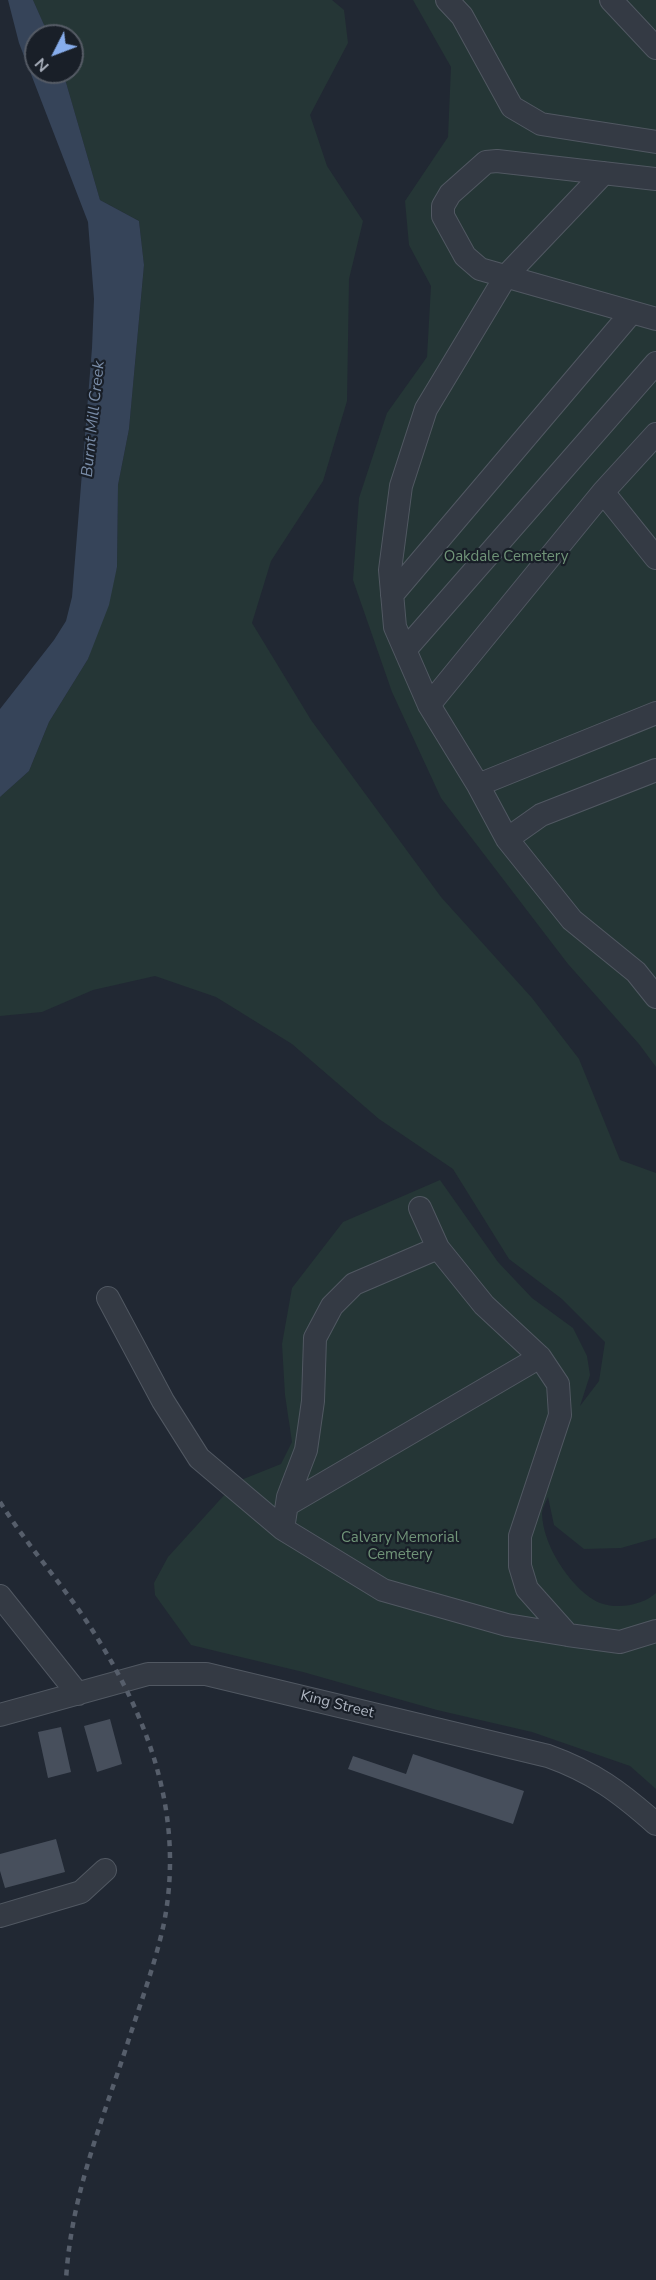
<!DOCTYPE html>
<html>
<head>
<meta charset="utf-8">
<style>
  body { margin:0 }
  #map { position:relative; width:656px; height:2280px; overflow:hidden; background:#212833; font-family:"Nunito Sans",sans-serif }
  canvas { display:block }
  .north { position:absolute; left:24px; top:24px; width:60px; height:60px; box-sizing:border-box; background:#191f28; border:2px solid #555b65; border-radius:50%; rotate:228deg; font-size:16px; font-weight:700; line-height:24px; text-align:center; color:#aeb5c1 }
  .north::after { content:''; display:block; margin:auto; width:21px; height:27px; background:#87adec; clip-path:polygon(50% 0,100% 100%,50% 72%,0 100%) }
</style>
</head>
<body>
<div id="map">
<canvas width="656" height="2280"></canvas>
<div class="north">N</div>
</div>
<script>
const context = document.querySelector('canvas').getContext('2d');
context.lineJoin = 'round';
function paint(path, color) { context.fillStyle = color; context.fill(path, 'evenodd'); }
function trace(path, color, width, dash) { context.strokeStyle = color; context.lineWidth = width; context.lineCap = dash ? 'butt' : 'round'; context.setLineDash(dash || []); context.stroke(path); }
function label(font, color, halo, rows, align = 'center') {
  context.font = font + ' "Nunito Sans",sans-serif'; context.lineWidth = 4.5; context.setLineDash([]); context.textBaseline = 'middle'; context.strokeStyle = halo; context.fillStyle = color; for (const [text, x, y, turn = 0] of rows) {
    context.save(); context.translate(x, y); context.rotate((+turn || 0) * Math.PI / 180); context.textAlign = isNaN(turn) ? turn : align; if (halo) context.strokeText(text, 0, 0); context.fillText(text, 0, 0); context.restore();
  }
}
const green = new Path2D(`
  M33 0H332L344 10 348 43 310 115 327 166 363 221 349 279 347 401 323 481 271 561 252 623 311 720 441 897 532 998 579 1059 620 1160 656 1173V1538L621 1548 584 1549 554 1525 548 1497C546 1502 542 1509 542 1514 543 1545 569 1585 594 1600 612 1611 642 1606 656 1593V1789L630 1766 532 1732 437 1710 303 1672 191 1645 155 1595 154 1583 168 1557 236 1482 281 1464 292 1442 285 1395 282 1344 292 1288 343 1222 440 1180 498 1262 532 1298 573 1328 587 1356 590 1375 580 1406 599 1381 605 1342 562 1299 509 1259 453 1169 379 1119 292 1044 216 997 155 976 93 990 42 1012 0 1016V797L29 771 49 722 88 659 117 567 118 485 129 429 144 265 139 221 100 200 63 72H72V36H49Z
  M413 0H656V1067L639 1044 568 964 441 798 392 692 353 580 359 498 387 413 427 357 431 286 409 245 405 201 448 137 451 67Z`);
const water = new Path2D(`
  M8 0H33L49 36H36V72H63L100 200 139 221 144 265 129 429 118 485 117 567 109 605 88 659 49 722 29 771 0 797V709L54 640 66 621 72 597 92 348 94 299 88 222 19 43Z`);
const building = new Path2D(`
  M110 1719 122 1764 97 1772 84 1726Z
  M61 1727 71 1772 48 1778 38 1732Z
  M413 1754 524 1791 513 1824 348 1769 353 1756 406 1774Z
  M56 1839 65 1872 5 1888 0 1871V1854Z`);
const minor = new Path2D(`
  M447 0 462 16 512 107 541 124 656 142
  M611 0 656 48
  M604 173 506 276 426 409 401 486 390 570 395 627 429 705 478 785 507 839 572 920 636 972 656 997
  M656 179 497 161 486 162 450 194 443 206V216L465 256 480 269 656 319
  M603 492 656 558
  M392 595 632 312
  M405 650 656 363
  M429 705 603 492 656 434
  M478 785 656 713
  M507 839 541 815 656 770
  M420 1208 438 1248 484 1305 540 1357 558 1384 560 1415 520 1536V1566L527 1589 568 1635
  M108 1298 163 1401 199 1458 283 1529 383 1590 507 1625 568 1635 620 1642 656 1631
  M287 1505 540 1357
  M283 1529 288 1497 306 1450 313 1401 315 1338 332 1306 354 1284 438 1248
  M0 1596 78 1694
  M0 1715 148 1674H206L548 1756C593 1772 620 1792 656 1824
  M0 1916 81 1892 105 1870`);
const rail = new Path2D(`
  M0 1502C25 1542 56 1577 83 1616 145 1708 186 1810 164 1923 155 1965 139 2007 126 2048 100 2127 71 2197 66 2280`);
const parkNames = [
  ["Oakdale Cemetery",506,557],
  ["Calvary Memorial",400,1538],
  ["Cemetery",400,1555]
];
const streetNames = [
  ["King Street",337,1705,14]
];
const waterNames = [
  ["Burnt Mill Creek",94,419,-84]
];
paint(green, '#253636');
paint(water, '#364459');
paint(building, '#474f5c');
trace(minor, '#515862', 24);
trace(minor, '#343a44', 22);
trace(rail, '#565e6b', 4.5, [6, 6]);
label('15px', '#709478', '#191f28', parkNames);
label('15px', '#aeb5c1', '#191f28', streetNames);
label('italic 16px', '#798ca7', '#191f28', waterNames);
</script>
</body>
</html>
